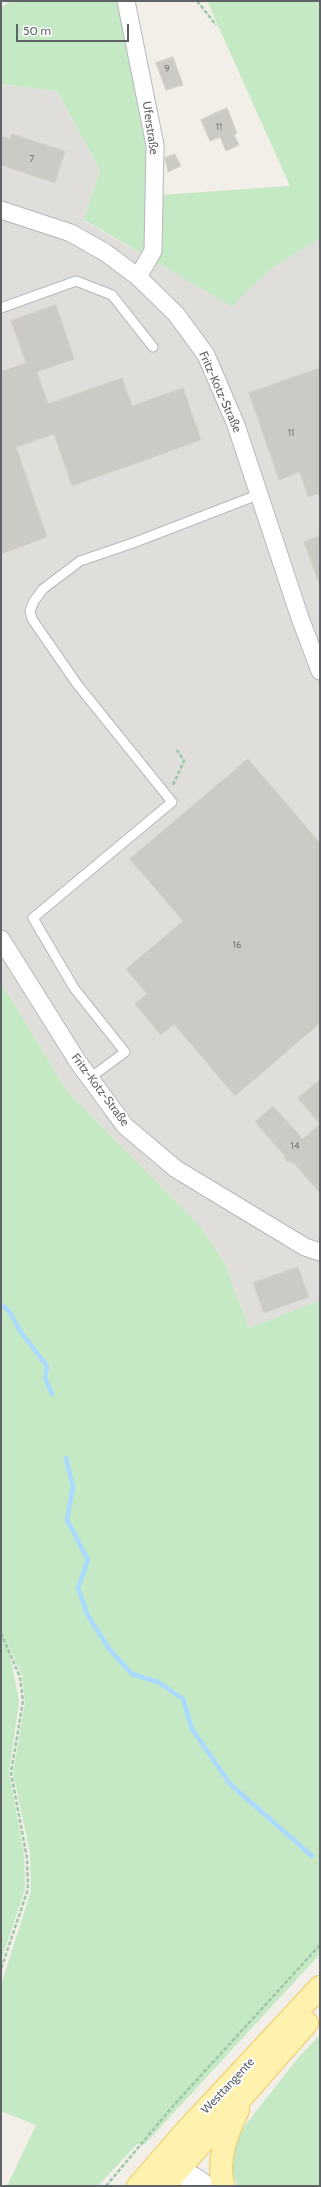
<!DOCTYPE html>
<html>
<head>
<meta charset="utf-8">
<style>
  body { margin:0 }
  #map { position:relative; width:321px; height:2187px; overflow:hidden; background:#f1efe8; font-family:Cabin,sans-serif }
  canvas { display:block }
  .frame { position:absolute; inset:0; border:2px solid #5f6368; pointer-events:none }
  .scale { position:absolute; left:16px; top:24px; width:113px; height:18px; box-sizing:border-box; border:2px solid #5f6368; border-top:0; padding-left:5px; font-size:12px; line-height:14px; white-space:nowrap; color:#5f6368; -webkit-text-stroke:3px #fff; paint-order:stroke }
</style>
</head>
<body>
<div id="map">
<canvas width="321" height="2187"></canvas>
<div class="frame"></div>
<div class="scale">50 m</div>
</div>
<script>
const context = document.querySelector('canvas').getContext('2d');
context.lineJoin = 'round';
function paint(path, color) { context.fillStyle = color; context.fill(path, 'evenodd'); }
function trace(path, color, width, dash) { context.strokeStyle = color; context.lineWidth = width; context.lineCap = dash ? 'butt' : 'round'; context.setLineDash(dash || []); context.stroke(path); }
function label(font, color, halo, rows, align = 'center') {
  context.font = font + ' Cabin,sans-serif'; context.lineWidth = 4; context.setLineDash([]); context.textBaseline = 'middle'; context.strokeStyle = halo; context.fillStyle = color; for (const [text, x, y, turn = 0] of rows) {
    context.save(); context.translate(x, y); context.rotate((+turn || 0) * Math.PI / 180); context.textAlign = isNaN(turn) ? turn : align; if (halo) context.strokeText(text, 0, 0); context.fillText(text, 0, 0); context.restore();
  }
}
const industrial = new Path2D(`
  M1 84 57 91 100 170 84 221 231 305 272 268 320 238V1300L249 1328 225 1264 201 1227 67 1091 1 982Z`);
const green = new Path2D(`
  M10 1H115L122 8 148 141 146 245 141 253 84 220 100 170 57 91 1 84V8Z
  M207 1H320V238L272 268 231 306 154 261 160 195 290 186Z
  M1 982 67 1091 201 1227 225 1264 249 1328 320 1300V1954L145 2144H137L98 2186H7L36 2125 1 2111V1985L31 1891 30 1853 13 1773 25 1702 22 1676 8 1644 19 1702 9 1773 24 1853 25 1889 1 1961Z
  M320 2035V2186H237L231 2169 239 2133 298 2058Z`);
const stream = new Path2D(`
  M1 1305 9 1311 20 1331 47 1366 45 1378 52 1394
  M66 1458 73 1487 67 1520 88 1560 78 1588 88 1616 110 1650 132 1674 158 1682 183 1699 192 1729 230 1784 312 1856`);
const building = new Path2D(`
  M173 57 183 85 166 90 156 63Z
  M227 108 237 133 234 135 239 145 226 151 220 137 210 141 201 120Z
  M12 134 65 151 55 183 1 165V136L10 139Z
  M175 154 181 166 168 172 165 158Z
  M56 305 74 359 37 372 48 404 122 378 132 406 183 388 201 440 72 486 54 434 16 447 47 537 1 554V372L26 363 11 321Z
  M320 368V493L308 497 300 472 279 480 249 393Z
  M320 536V583H319L304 542Z
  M248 759 320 843V1023L235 1096 174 1024 161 1035 135 1004 147 994 126 969 183 921 130 859Z
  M320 1080V1193L294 1163 286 1161 284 1155 255 1122 273 1106 303 1139 320 1124 298 1098Z
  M298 1267 309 1297 264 1313 253 1283Z`);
const path = new Path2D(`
  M197 1 216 25
  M173 785 184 761 177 750
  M1 1633 20 1677 23 1701 11 1773 27 1858 28 1889 1 1969
  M106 2186 173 2106 320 1945`);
const service = new Path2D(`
  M1 308 76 281 112 295 153 347
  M90 1078 125 1052 74 988 33 918 172 802 77 684 32 619 30 611 34 601 43 589 80 561 133 543 260 494`);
const minor = new Path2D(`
  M126 1 155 145 153 251 138 277
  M1 210 71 233 106 253 138 277 176 314 206 355 236 425 300 618 320 671
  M1 939 78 1062 125 1126 176 1169 305 1247 320 1252`);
const secondary = new Path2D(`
  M158 2173C176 2169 190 2174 204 2186`);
const primary = new Path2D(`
  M138 2186 184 2133 320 1987
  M164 2186 307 2023
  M223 2186C217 2159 226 2135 238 2110`);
const numberNames = [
  ["9",167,69],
  ["11",219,127],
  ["7",32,159],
  ["11",291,433],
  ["16",237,945],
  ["14",295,1146]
];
const streetNames = [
  ["Uferstraße",150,128,82],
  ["Fritz-Kotz-Straße",220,392,66],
  ["Fritz-Kotz-Straße",100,1090,53],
  ["Westtangente",228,2086,-47]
];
paint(industrial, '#e0deda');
paint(green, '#c5e8c5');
trace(stream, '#aadaff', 4.5);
paint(building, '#cccac5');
trace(building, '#d6d1c6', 1);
trace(service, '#b5b8bc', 11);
trace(minor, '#b5b8bc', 19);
trace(secondary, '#b6babf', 24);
trace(primary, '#f2c960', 24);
trace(path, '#9cc7a9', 2.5, [4, 2]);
trace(service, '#fff', 9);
trace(minor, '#fff', 17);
trace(secondary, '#fff', 22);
trace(primary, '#fff2af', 22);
label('10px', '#7a7d7f', null, numberNames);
label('12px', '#5f6368', '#fff', streetNames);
</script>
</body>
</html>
